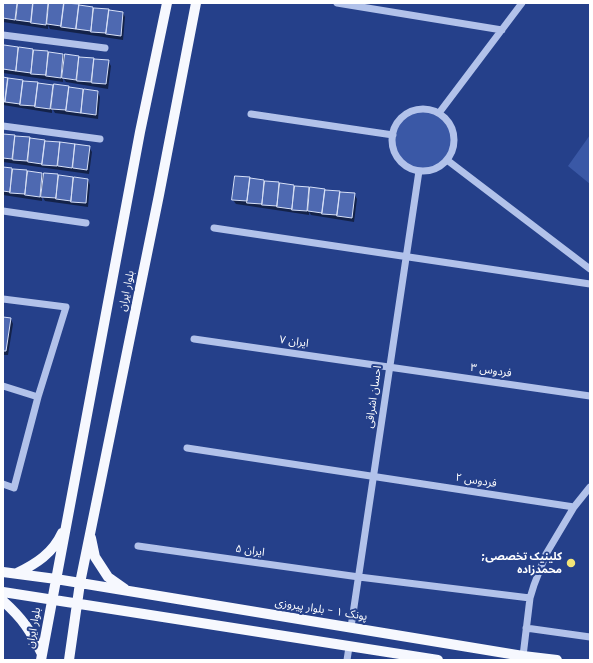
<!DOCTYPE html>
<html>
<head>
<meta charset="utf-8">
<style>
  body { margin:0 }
  #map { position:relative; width:593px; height:663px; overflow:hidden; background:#25408a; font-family:Poppins,sans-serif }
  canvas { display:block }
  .frame { position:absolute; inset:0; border:4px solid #fff; pointer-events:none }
</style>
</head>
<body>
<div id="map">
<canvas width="593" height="663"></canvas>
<div class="frame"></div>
</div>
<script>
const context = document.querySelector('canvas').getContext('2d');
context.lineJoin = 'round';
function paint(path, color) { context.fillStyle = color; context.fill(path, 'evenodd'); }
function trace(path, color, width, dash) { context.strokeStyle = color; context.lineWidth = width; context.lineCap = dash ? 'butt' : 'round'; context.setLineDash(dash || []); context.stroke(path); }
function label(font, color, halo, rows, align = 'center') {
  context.font = font + ' Poppins,"Noto Sans Arabic",sans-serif'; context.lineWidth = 4; context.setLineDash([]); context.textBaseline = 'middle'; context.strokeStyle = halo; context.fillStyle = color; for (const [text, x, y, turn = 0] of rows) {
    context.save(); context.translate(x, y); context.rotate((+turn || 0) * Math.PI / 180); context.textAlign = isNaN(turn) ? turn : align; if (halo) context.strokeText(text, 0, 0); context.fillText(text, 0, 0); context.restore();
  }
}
const green = new Path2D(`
  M420 109C467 111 464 170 422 171 414 171 406 167 401 161 383 138 394 117 420 109Z
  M590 135V184L568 166Z`);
const shadow = new Path2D(`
  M3 3H49L50 5V3H60L123 13 125 17 123 40 50 29 48 25V29L3 22Z
  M3 46 63 55 65 59V55L108 61 111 66 108 89 66 82 63 78V82L3 73Z
  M3 78 52 86 55 90 69 88 98 92 100 97 98 119 55 113 52 108V113L3 105Z
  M3 134 89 147 92 152 89 174 3 162Z
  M3 168 42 174 44 178 45 174 88 180 90 185 88 207 45 201 42 196V201L3 195Z
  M236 177 309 188 311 192V188L354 194 357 199 354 222 311 215 309 212V215L236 204 233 200Z
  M3 318 11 319 13 324 8 355H3Z`);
const building = new Path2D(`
  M3 3H17L15 20 3 18Z
  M18 3H33L31 22 16 20Z
  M33 3H48L46 25 31 23Z
  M49 3H64L61 26 47 24Z
  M64 3 79 4 76 29 61 27Z
  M79 5 93 7 91 31 76 29Z
  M94 8 109 9 106 33 91 32Z
  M109 10 123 12 121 36 106 34Z
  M4 45 18 47 16 71 3 69Z
  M19 47 33 49 31 73 16 71Z
  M34 50 48 51 46 75 31 74Z
  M49 52 63 54 61 78 46 76Z
  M65 54 79 56 76 80 62 78Z
  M79 57 94 58 91 82 77 81Z
  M94 59 109 60 106 84 92 83Z
  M3 77 8 78 5 102 3 101Z
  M8 78 23 80 20 104 5 102Z
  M23 81 38 82 35 106 20 105Z
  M38 83 53 85 50 109 35 107Z
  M54 84 69 86 66 110 51 109Z
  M69 87 83 89 81 113 66 111Z
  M84 89 98 91 96 115 81 113Z
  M3 134 15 135 12 159 3 158Z
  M15 136 30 137 27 161 13 160Z
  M30 138 45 140 42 164 28 162Z
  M45 141 60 142 57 166 42 165Z
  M60 142 75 144 72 168 58 166Z
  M75 144 90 146 87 170 73 168Z
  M3 167 12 168 10 192 3 191Z
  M13 169 27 170 25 194 10 193Z
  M28 171 42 173 40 197 25 195Z
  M44 173 58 174 56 198 41 197Z
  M59 175 73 177 71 201 56 199Z
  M235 176 250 177 247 201 232 200Z
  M74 177 88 179 86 203 71 202Z
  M250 178 264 180 262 204 247 203Z
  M265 181 279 182 277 206 262 205Z
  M280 183 294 185 292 209 277 207Z
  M295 186 309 187 307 211 292 210Z
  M310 187 325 189 322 213 308 211Z
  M325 190 340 191 337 215 322 214Z
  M340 192 355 193 352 218 337 216Z
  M3 317 11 318 6 351H3Z`);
const minor = new Path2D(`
  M337 3 502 30
  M3 35 105 48
  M392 140a31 31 0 1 1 62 0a31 31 0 1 1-62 0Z
  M439 113 522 3
  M251 114 393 135
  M3 126 100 139
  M447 160 590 269
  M3 211 86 223
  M214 228 590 284
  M3 299 66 307 38 397 14 488 3 484
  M194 339 590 396
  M3 386 38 397
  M187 448 574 507
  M138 546 359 577 530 598
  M351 627 419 171
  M526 628 590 637
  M523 656 530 598 534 585 546 554 574 507 590 487
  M347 660 349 647`);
const major = new Path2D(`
  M91 538 95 557 108 577 125 589
  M3 572 56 579 523 656 557 660
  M17 573C36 564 53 553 62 533
  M3 592 438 660
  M3 601C23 619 30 630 42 654
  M41 660 140 132 167 3
  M69 660 80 583 159 195 196 3`);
const markers = [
  [571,563,5,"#f3e577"]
];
const streetNames = [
  ["بلوار ایران",127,291,-78],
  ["ایران ۷",294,342,8],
  ["فردوس ۳",491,371,8],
  ["احسان اشراقی",374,397,-82],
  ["فردوس ۲",476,481,9],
  ["ایران ۵",250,551,8],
  ["پونک ۱ - بلوار پیروزی",321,610,9],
  ["بلوار ایران",34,628,-80]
];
const poiNames = [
  [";کلینیک تخصصی",562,557],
  ["محمدزاده",562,570]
];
paint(green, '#3a58a6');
paint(shadow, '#0007');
paint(building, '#4e69b1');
trace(building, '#d7e0f7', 1);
trace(minor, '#b2c2ea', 7);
trace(major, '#f6f8fe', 10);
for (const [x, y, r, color] of markers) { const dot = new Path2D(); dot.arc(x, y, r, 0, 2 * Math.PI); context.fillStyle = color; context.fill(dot); trace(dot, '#25408a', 1.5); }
label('11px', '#fff', '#25408a', streetNames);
label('bold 11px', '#fff', '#25408a', poiNames, 'right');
</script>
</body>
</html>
